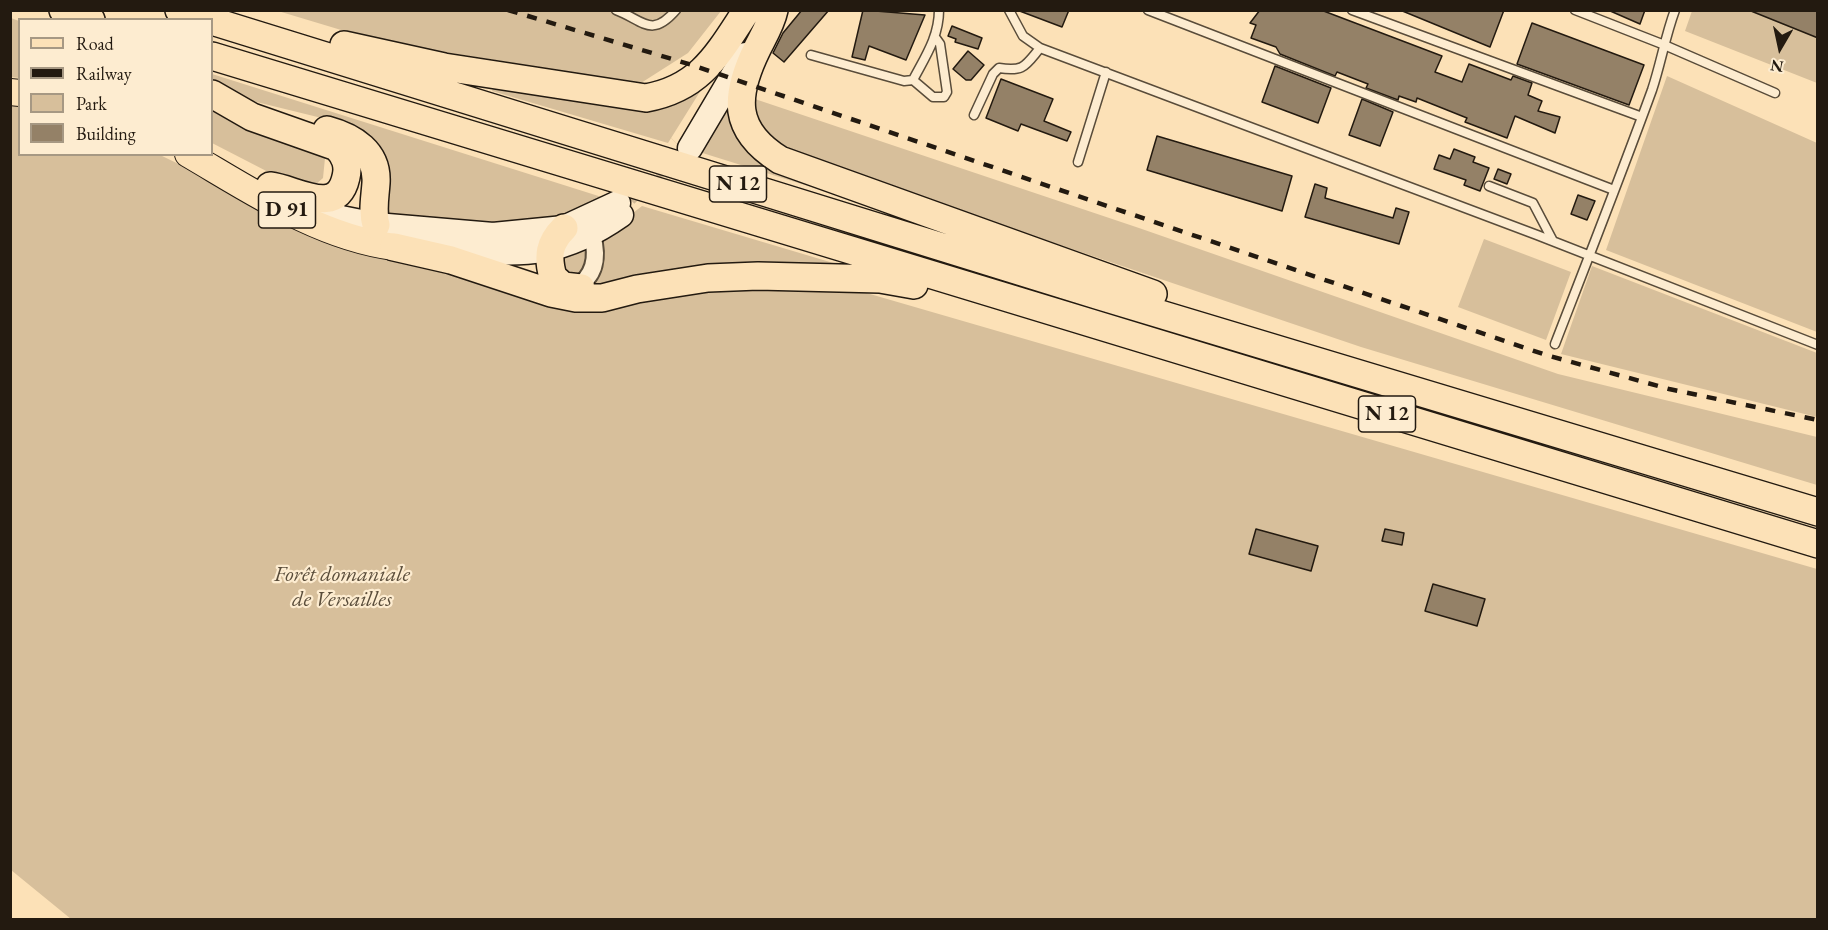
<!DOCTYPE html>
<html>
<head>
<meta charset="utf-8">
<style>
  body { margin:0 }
  #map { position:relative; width:1828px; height:930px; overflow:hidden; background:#fce1b7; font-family:"EB Garamond",serif }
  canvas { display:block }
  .frame { position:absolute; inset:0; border:12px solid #231a10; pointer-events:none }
  .legend { position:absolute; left:18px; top:18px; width:195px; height:138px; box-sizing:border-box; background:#fdecd0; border:2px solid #a69883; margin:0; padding:8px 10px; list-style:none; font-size:18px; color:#231a10 }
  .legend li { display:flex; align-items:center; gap:12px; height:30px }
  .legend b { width:30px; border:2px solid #a69883 }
  .north { position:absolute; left:1750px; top:18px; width:60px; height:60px; -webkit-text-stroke:4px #fdecd0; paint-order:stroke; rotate:189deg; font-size:16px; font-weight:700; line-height:24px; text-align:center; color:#231a10 }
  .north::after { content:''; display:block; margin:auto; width:21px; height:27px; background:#231a10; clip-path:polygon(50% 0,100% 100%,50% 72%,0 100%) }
</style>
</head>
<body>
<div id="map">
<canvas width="1828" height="930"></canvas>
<div class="frame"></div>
<ul class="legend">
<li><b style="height:8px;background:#fce1b7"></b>Road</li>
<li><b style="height:8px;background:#231a10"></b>Railway</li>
<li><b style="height:16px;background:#d7bf9b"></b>Park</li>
<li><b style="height:16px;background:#948167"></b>Building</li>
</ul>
<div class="north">N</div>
</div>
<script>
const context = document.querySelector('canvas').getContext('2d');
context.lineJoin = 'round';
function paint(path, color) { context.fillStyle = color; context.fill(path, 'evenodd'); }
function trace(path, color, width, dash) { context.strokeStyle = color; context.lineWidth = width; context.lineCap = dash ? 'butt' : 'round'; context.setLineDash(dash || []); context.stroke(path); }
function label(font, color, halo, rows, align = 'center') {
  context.font = font + ' "EB Garamond",serif'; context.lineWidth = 4.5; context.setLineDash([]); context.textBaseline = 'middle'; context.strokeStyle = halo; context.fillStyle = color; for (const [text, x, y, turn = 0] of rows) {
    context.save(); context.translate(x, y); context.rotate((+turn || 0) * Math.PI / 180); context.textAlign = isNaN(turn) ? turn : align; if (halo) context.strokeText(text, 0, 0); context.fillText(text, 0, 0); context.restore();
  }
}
const green = new Path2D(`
  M278 11H721L688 53 641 83 381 42Z
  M1692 11H1817V83L1685 31Z
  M11 18 19 21V78L11 77Z
  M212 74 608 199 527 229 378 221 376 205 342 123 228 95 212 87Z
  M1667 76 1817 143V332L1606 250Z
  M496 80 627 102 706 82 668 143 492 91Z
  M729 90 731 113 875 207 693 150Z
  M749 97 1139 228 1558 374 1817 437V485L1361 347 780 150 765 139Z
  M10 101 19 103 20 154 160 155 222 185 529 297 839 285 1817 569V919H71L11 870Z
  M212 109 317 149 325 158 323 178 315 185 276 176 212 143Z
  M642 206 840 265 589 284 598 240Z
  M1484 239 1571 272 1546 340 1458 307Z
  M588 245 587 256 581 273 568 280 554 253Z
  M1592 266 1817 353V417L1561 354Z`);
const building = new Path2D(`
  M802 10H829L784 62 773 53 783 33Z
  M863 10 925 15 906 60 869 46 865 60 852 57Z
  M1017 10H1069L1062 27Z
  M1260 10H1321L1442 56 1435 72 1462 82 1469 64 1511 80 1513 76 1532 83 1528 95 1542 101 1538 111 1560 117 1555 133 1515 116 1507 138 1465 122 1467 118 1417 98 1416 102 1399 96 1398 100 1366 88 1368 84 1337 72 1335 76 1280 54 1276 47 1251 38 1256 25 1250 23Z
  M1400 10H1504L1490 47Z
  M1608 10H1645L1640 24Z
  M1818 10V38L1751 11V10Z
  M1532 23 1644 65 1629 105 1517 64Z
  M952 26 982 38 978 49 955 42 956 39 948 36Z
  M968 51 984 65 971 80H966L953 69Z
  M1275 66 1331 88 1318 123 1262 102Z
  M1001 79 1053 99 1044 121 1071 132 1067 141 1021 124 1018 131 986 118Z
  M1362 99 1393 112 1380 146 1349 135Z
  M1157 136 1292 176 1282 211 1147 170Z
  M1454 149 1475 157 1473 162 1489 168 1480 191 1464 185 1466 180 1434 169 1439 155 1450 159Z
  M1498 169 1511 174 1507 184 1494 179Z
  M1315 184 1327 188 1325 198 1393 218 1396 208 1409 212 1399 244 1305 217Z
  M1578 195 1595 201 1587 220 1571 214Z
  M1256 529 1318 546 1311 571 1249 554Z
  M1385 529 1404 533 1402 545 1382 541Z
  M1433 584 1485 599 1477 626 1425 611Z`);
const secondaryTunnel = new Path2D(`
  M626 195 678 145`);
const service = new Path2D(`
  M616 10C643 20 651 39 676 10
  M1009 10 1023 36 1040 48 1537 235 1818 345
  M1148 10 1614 190
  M1352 10 1642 117
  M1575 10 1662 44 1775 93
  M811 55 904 81 913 80C925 57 939 37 939 10
  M913 80 933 97H944L947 92 940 44 935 37
  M974 115 993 74 999 68C1024 72 1025 66 1040 48
  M1078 162 1106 72
  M1489 186 1533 203 1553 241
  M1555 344C1588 259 1621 175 1652 90 1661 63 1665 37 1675 10`);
const minor = new Path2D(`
  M575 288C596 276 598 256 592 235`);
const secondary = new Path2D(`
  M690 148 745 55
  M296 198 341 218 376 225 493 235 564 228 618 203
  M434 249C513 252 551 264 621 215`);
const primary = new Path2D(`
  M10 92 20 93
  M188 154C253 192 319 237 394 247`);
const trunk = new Path2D(`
  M63 10 91 20
  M179 10 207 20
  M774 10C771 24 763 37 757 49 734 96 732 130 780 160L1153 294
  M212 21 1100 296 1818 512
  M344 45 444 67 646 98C701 88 718 54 747 10
  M212 56 1818 544
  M212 94 252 117 337 147C345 156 349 165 346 177 337 218 296 189 270 186
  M327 130C353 137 378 152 376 183 375 198 372 211 376 225
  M564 228C549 243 547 256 553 277L563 286 581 288
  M394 247 451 260 551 293 576 298H602L637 289 708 278 758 276 880 279 914 285`);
const rail = new Path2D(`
  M508 10 692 65 1546 355 1669 389 1818 420`);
const shields = [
  [738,184,57],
  [287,210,57],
  [1387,414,57]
];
const shieldNames = [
  ["N 12",738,184],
  ["D 91",287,210],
  ["N 12",1387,414]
];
const parkNames = [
  ["Forêt domaniale",342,575],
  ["de Versailles",342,600]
];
paint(green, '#d7bf9b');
paint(building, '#948167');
trace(building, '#231a10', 1.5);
trace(secondaryTunnel, '#d1b996', 24, [24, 12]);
trace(service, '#594c3a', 11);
trace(minor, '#594c3a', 20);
trace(secondary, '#231a10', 27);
trace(primary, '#231a10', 28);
trace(trunk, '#231a10', 30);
trace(service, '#fdecd0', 8);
trace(minor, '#fdecd0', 16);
trace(secondary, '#fdecd0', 24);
trace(primary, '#fce1b7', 26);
trace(trunk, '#fce1b7', 27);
trace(rail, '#231a10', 4.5, [10, 10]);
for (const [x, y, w] of shields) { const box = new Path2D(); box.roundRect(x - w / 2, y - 18, w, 36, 4.5); context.fillStyle = '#fdecd0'; context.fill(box); trace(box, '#231a10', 1.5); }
label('bold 21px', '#231a10', null, shieldNames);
label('italic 22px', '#594c3a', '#fdecd0', parkNames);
</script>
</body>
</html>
